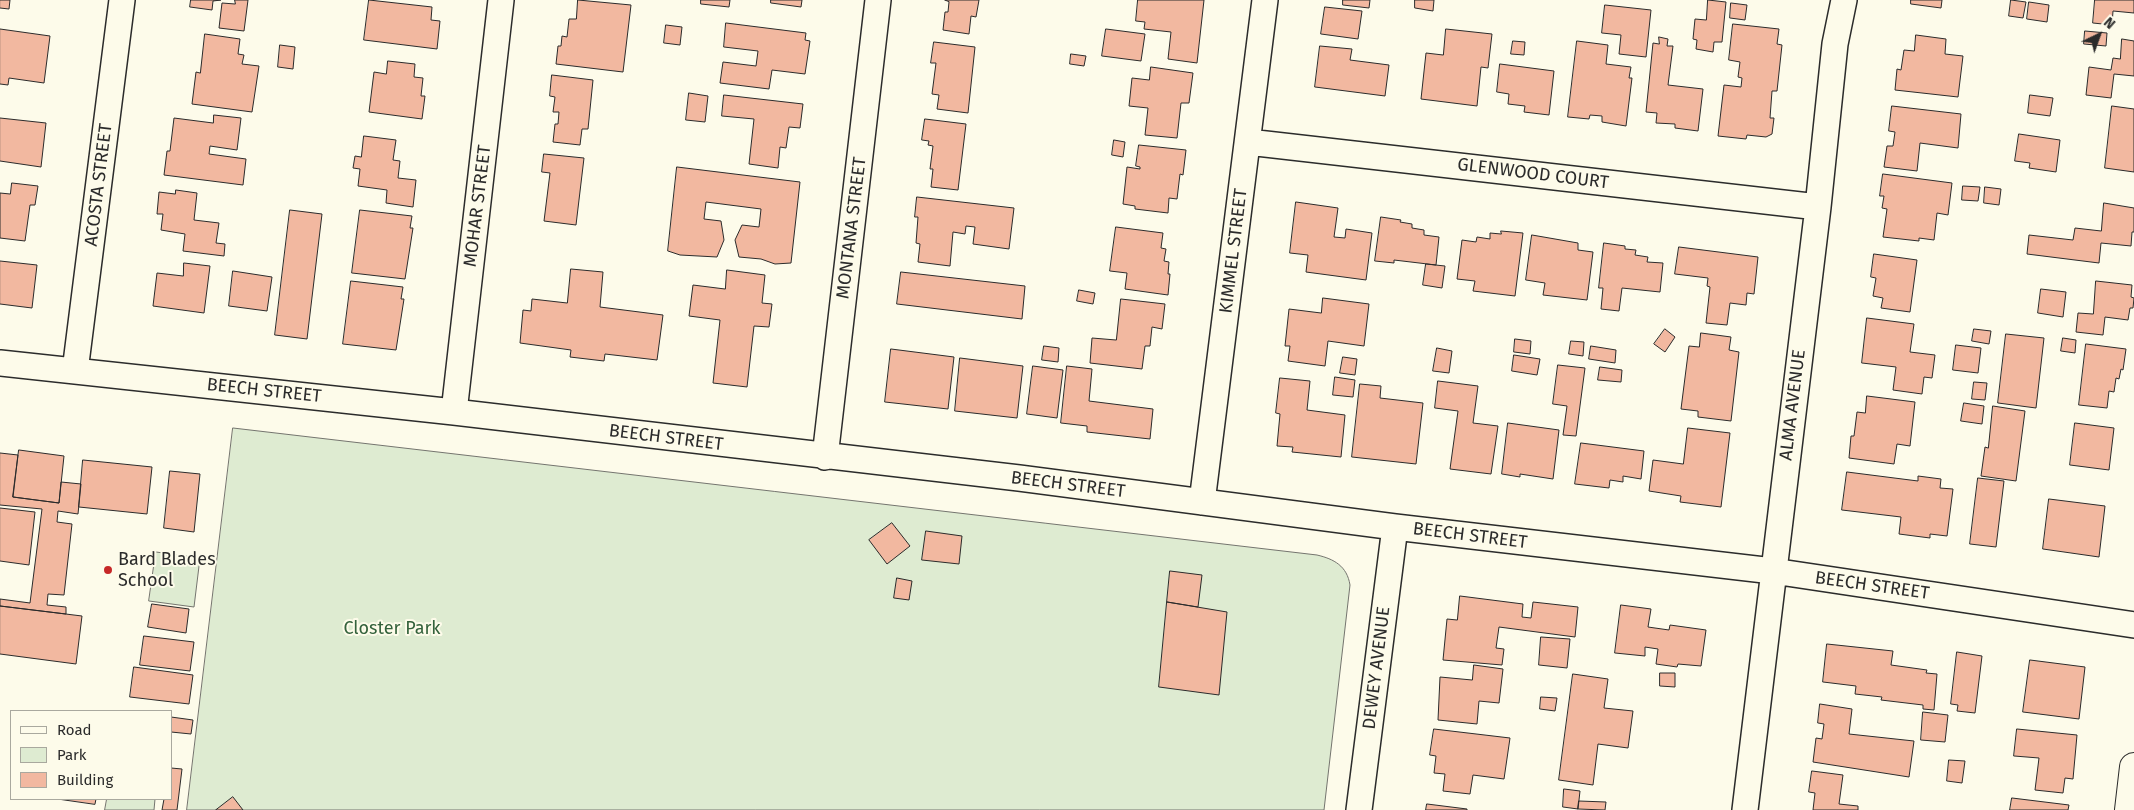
<!DOCTYPE html>
<html>
<head>
<meta charset="utf-8">
<style>
  body { margin:0 }
  #map { position:relative; width:2134px; height:810px; overflow:hidden; background:#fdfbea; font-family:"Fira Sans",sans-serif }
  canvas { display:block }
  .legend { position:absolute; left:10px; top:710px; width:162px; height:90px; box-sizing:border-box; background:#fdfbea; border:1px solid #a9a89e; margin:0; padding:6px 9px; list-style:none; font-size:15px; color:#2b2b2b }
  .legend li { display:flex; align-items:center; gap:10px; height:25px }
  .legend b { width:25px; border:1px solid #a9a89e }
  .north { position:absolute; left:2074px; top:10px; width:50px; height:50px; -webkit-text-stroke:4px #fdfbea; paint-order:stroke; rotate:42deg; font-size:14px; font-weight:700; line-height:20px; text-align:center; color:#2b2b2b }
  .north::after { content:''; display:block; margin:auto; width:18px; height:22px; background:#2b2b2b; clip-path:polygon(50% 0,100% 100%,50% 72%,0 100%) }
</style>
</head>
<body>
<div id="map">
<canvas width="2134" height="810"></canvas>
<ul class="legend">
<li><b style="height:6px;background:#fdfbea"></b>Road</li>
<li><b style="height:14px;background:#deebd1"></b>Park</li>
<li><b style="height:14px;background:#f2b8a0"></b>Building</li>
</ul>
<div class="north">N</div>
</div>
<script>
const context = document.querySelector('canvas').getContext('2d');
context.lineJoin = 'round';
function paint(path, color) { context.fillStyle = color; context.fill(path, 'evenodd'); }
function trace(path, color, width, dash) { context.strokeStyle = color; context.lineWidth = width; context.lineCap = dash ? 'butt' : 'round'; context.setLineDash(dash || []); context.stroke(path); }
function label(font, color, halo, rows, align = 'center') {
  context.font = font + ' "Fira Sans",sans-serif'; context.lineWidth = 4; context.setLineDash([]); context.textBaseline = 'middle'; context.strokeStyle = halo; context.fillStyle = color; for (const [text, x, y, turn = 0] of rows) {
    context.save(); context.translate(x, y); context.rotate((+turn || 0) * Math.PI / 180); context.textAlign = isNaN(turn) ? turn : align; if (halo) context.strokeText(text, 0, 0); context.fillText(text, 0, 0); context.restore();
  }
}
const green = new Path2D(`
  M233 428 1317 555C1334 559 1347 566 1350 585L1324 810H187Z
  M156 552 200 558 194 607 149 601Z
  M107 799H155L154 810H105Z`);
const building = new Path2D(`
  M0 0H10L9 9 0 8Z
  M191 0H221L213 1 212 10 190 7Z
  M235 0H248L244 31 219 28 222 3 235 4Z
  M369 0 432 7 431 20 440 21 437 49 364 40Z
  M578 0 631 5 623 72 556 64 558 46H561L562 36 567 37 569 19H576Z
  M701 0H730L729 7 701 4Z
  M771 0H802L801 7 771 3Z
  M945 0H979L976 17 971 16 969 34 943 30 945 12H948L949 2Z
  M1138 0H1204L1197 63 1168 59 1171 32 1144 29 1145 22 1136 21Z
  M1343 0H1370L1369 8 1343 5Z
  M1415 0H1434L1433 11 1415 8Z
  M1708 0 1726 2 1722 42H1714L1713 52 1696 49 1697 40 1693 39 1695 19 1706 20Z
  M1911 0H1942L1941 8 1911 4Z
  M2011 0 2026 2 2023 18 2009 16Z
  M2095 0H2134V13L2113 11 2112 25 2093 23Z
  M2029 2 2049 5 2047 22 2027 19Z
  M1731 3 1747 5 1745 20 1730 18Z
  M1605 5 1651 10 1646 57 1619 54 1621 35 1602 33Z
  M1325 7 1362 11 1358 39 1321 34Z
  M726 23 806 33 805 40 810 41 805 74 772 70 769 89 720 83 723 62 756 66 758 51 724 47Z
  M1733 24 1779 29 1777 44 1782 45 1777 91H1772L1770 118H1774L1772 134 1766 137 1747 135 1746 139 1718 136 1724 85 1741 87 1742 78 1738 77 1740 62 1729 60Z
  M666 25 682 27 680 45 664 43Z
  M0 29 50 36 44 83 9 78 8 85 0 84Z
  M1106 29 1145 34 1141 61 1102 56Z
  M1446 29 1492 34 1488 68 1481 67 1477 106 1421 99 1426 53 1443 55Z
  M2085 31 2107 33 2106 46 2084 44Z
  M205 34 240 39 238 54 244 55 242 64 259 66 252 112 192 104 196 72 200 73Z
  M1916 35 1946 39 1945 54 1963 56 1958 97 1895 90 1897 69 1901 70 1904 50 1914 51Z
  M1659 37 1668 39 1667 46H1673L1668 85 1703 89 1698 131 1675 128V124L1656 123 1657 113 1646 112 1653 43 1659 44Z
  M2122 39 2134 41V76L2114 74 2111 98 2086 95 2089 67 2111 70 2113 58 2120 59Z
  M1513 41 1525 42 1524 55 1511 54Z
  M1577 41 1608 45 1606 64 1631 67 1629 78H1632L1626 126 1602 122V116L1590 115 1589 119 1568 117Z
  M934 42 975 47 968 113 937 109 939 95 932 94 936 63H931Z
  M280 45 295 47 293 69 278 67Z
  M1320 46 1352 49 1350 60 1389 65 1385 96 1315 87Z
  M1071 54 1086 56 1084 66 1070 64Z
  M388 61 415 64 414 77 423 78 421 96H425L422 119 369 112 374 72 386 74Z
  M1500 64 1554 71 1549 115 1524 112 1525 106 1508 104 1509 94 1497 92Z
  M1151 67 1193 73 1189 103H1181L1177 138 1145 135 1148 108 1129 106 1132 78 1149 80Z
  M552 75 593 80 588 129H582L580 145 553 142 555 124H558L559 112H553L555 97 550 96Z
  M689 93 708 96 705 122 686 120Z
  M724 95 803 104 800 128 789 127 786 148 780 147 778 168 749 164 754 119 722 116Z
  M2030 95 2053 98 2050 116 2028 113Z
  M1892 106 1961 114 1958 148 1920 143 1917 171 1884 167 1887 146H1893L1895 132 1889 131Z
  M2112 106 2134 109V172L2105 168Z
  M214 115 241 118 237 150 210 146 209 154 246 159 243 185 164 175 167 151H170L174 118 213 123Z
  M0 118 46 123 41 167 0 161Z
  M925 119 966 124 958 190 931 187 933 169H930L933 146 928 145 929 141 922 140Z
  M2019 134 2060 140 2056 172 2029 168 2030 163 2015 161Z
  M364 136 396 140 393 160 400 161 398 178 416 180 413 207 386 203 387 190 358 186 360 169 353 168 355 156 361 157Z
  M1114 140 1125 142 1123 157 1112 155Z
  M1139 145 1186 150 1183 175 1180 174 1177 199 1169 198 1168 213 1135 209V206L1123 204 1127 167 1140 169V167L1136 166Z
  M544 154 584 158 576 225 544 221 550 173 542 172Z
  M677 167 800 182 791 263 775 264 761 259 739 257 735 240 742 225 759 227 761 209 706 202 704 219 721 221 724 240 717 257 680 255 668 251Z
  M1883 174 1952 183 1948 215 1937 213 1934 240 1919 238V241L1883 237 1887 209 1882 208 1884 196H1880Z
  M12 183 38 186 35 205H30L25 241 0 238V193L10 194Z
  M1963 186 1980 187 1978 201 1962 200Z
  M1985 187 2001 189 1999 205 1984 203Z
  M176 190 197 193 194 220 219 223 216 243 225 244 224 256 183 251 185 234 161 230 163 214H157L159 192 175 194Z
  M917 197 1014 208 1009 249 973 244 975 227 966 226 965 234 953 232 950 266 918 262 920 244 916 243 918 217H915Z
  M1296 202 1338 208 1334 237 1345 238 1346 229 1372 233 1366 280 1306 272 1308 255 1290 253Z
  M2104 203 2134 208V232H2132L2131 246 2101 243 2099 263 2027 254 2029 235 2073 240 2075 228 2101 231Z
  M290 210 322 214 307 339 275 335Z
  M360 210 412 216 410 228H413L405 279 352 273Z
  M1381 217 1401 220 1400 222 1412 224V228L1424 230V235L1439 237 1436 265 1394 260V263L1375 261Z
  M1116 227 1163 233 1161 248 1166 249 1164 261 1169 262 1168 274H1170L1168 295 1125 289 1127 273 1110 271Z
  M1501 231 1523 233 1515 296 1473 291 1475 281 1457 279 1462 240 1476 242 1477 237 1490 239V233L1501 234Z
  M1532 235 1578 243V250L1593 252 1587 300 1543 295 1545 283 1526 280Z
  M1604 243 1625 246V249L1636 250 1635 255 1648 257 1647 262 1663 263 1660 292 1622 288 1619 311 1601 309 1603 288H1599Z
  M1679 247 1758 257 1754 294 1747 293 1746 305 1730 303 1727 325 1706 323 1710 287 1707 286 1708 278 1675 274Z
  M1874 254 1917 260 1910 312 1881 308 1883 298 1873 296 1876 278 1871 277Z
  M0 261 37 265 32 308 0 304Z
  M184 263 210 266 204 313 153 306 157 273 183 276Z
  M1426 264 1445 266 1442 288 1423 285Z
  M571 269 603 272 600 307 663 315 657 360 605 354 604 361 570 357 571 350 520 343 523 310 531 311 532 299 567 303Z
  M727 270 765 275 762 303 772 304 769 327 754 326 747 387 713 383 720 320 689 316 693 285 725 289Z
  M233 271 272 277 267 311 229 306Z
  M901 272 1025 286 1022 319 897 304Z
  M351 281 403 287 401 299H404L396 350 343 344Z
  M2096 281 2132 285 2131 297 2134 298 2133 308H2130L2128 320 2105 317 2103 335 2076 332 2078 313 2093 314Z
  M2041 289 2066 292 2063 317 2038 313Z
  M1079 290 1095 293 1093 304 1077 301Z
  M1323 298 1369 304 1364 346 1328 341 1325 366 1288 361 1290 346H1285L1289 309 1321 313Z
  M1121 299 1165 304 1162 329 1152 327 1150 346H1145L1142 369 1090 363 1092 338 1116 340Z
  M1867 318 1914 324 1910 352 1935 355 1932 378 1924 377 1922 394 1893 390 1896 367 1862 363Z
  M1665 329 1675 337 1665 352 1654 344Z
  M1974 329 1991 331 1989 344 1972 341Z
  M1701 333 1731 337 1729 350 1739 352 1731 421 1698 417V411L1681 409 1689 346 1699 347Z
  M2006 334 2044 338 2036 408 1998 403Z
  M2063 338 2076 340 2075 353 2061 351Z
  M1515 339 1531 341 1530 354 1514 352Z
  M1571 341 1584 342 1583 356 1569 354Z
  M2086 344 2126 349 2123 370 2121 369 2119 379 2116 378 2114 392 2109 391 2107 408 2079 405Z
  M1956 345 1981 348 1978 373 1953 370Z
  M1044 346 1059 348 1058 362 1042 360Z
  M1591 346 1616 350 1615 363 1589 359Z
  M1437 348 1452 351 1449 373 1433 371Z
  M891 349 954 357 948 409 885 402Z
  M1514 355 1540 359 1537 375 1512 371Z
  M1343 357 1357 359 1355 375 1340 373Z
  M960 358 1023 366 1017 418 955 411Z
  M1558 365 1585 368 1576 436 1563 435 1567 406 1553 404Z
  M1033 366 1063 370 1057 418 1027 414Z
  M1067 366 1092 369 1089 401 1153 409 1150 439 1087 432V426L1061 423Z
  M1600 367 1622 370 1621 382 1598 380Z
  M1335 377 1355 380 1353 397 1333 395Z
  M1280 378 1310 381 1307 410 1345 415 1341 457 1292 452 1293 447 1277 446 1280 414 1276 413Z
  M1438 381 1478 386 1473 423 1498 426 1491 474 1450 469 1458 411 1435 408Z
  M1974 382 1987 383 1985 400 1972 399Z
  M1360 384 1381 386 1380 398 1423 403 1416 464 1352 457Z
  M1867 396 1915 402 1910 446 1897 444 1894 464 1849 458 1851 436H1854L1857 412 1865 413Z
  M1964 403 1984 406 1982 424 1961 421Z
  M1993 406 2025 411 2016 481 1981 476 1985 447 1988 448Z
  M1508 423 1559 430 1553 479 1520 474V477L1502 474Z
  M2075 423 2114 428 2109 470 2070 465Z
  M1688 428 1730 433 1721 507 1680 502 1681 496 1649 491 1653 460 1683 464Z
  M1581 443 1644 451 1641 479 1623 476V482L1610 480 1609 488 1575 484Z
  M19 450 64 456 59 503 13 497Z
  M0 453 18 455 13 497 59 503 61 482 81 484 78 514 58 511 57 522 72 524 64 595 48 594 47 605 66 607V614L0 606V599L30 603 42 509 0 505Z
  M83 460 152 467 147 514 79 507Z
  M170 471 200 474 194 532 164 528Z
  M1847 472 1918 481V476L1941 479 1940 488 1953 489 1947 536 1930 534V538L1899 534 1901 517 1842 510Z
  M1978 478 2004 481 1996 547 1970 544Z
  M2049 499 2105 506 2099 557 2043 549Z
  M0 508 35 512 29 565 0 561Z
  M892 523 910 546 887 564 869 540Z
  M926 531 962 536 959 564 922 560Z
  M1170 571 1202 575 1198 607 1167 602Z
  M897 578 912 581 909 600 894 598Z
  M1460 596 1523 604 1522 617 1531 618 1533 602 1578 607 1575 637 1499 627 1496 648 1504 649 1502 665 1443 660 1447 619 1457 620Z
  M1167 602 1227 612 1219 695 1159 687Z
  M152 604 189 609 186 633 148 627Z
  M1621 605 1651 609 1648 627 1669 630 1670 625 1706 630 1701 666 1678 664 1677 667 1656 664 1658 649 1645 647V656L1615 653Z
  M0 606 82 616 76 664 0 654Z
  M144 636 194 642 190 671 140 665Z
  M1541 637 1570 639 1567 668 1539 665Z
  M1827 644 1893 651 1891 665 1927 670 1926 673 1937 674 1934 710 1923 709V705L1881 700 1882 697 1855 694 1856 686 1823 682Z
  M1957 652 1982 656 1975 713 1957 711 1958 705 1951 704Z
  M2030 660 2085 667 2079 719 2023 712Z
  M1474 665 1503 669 1499 703 1479 701 1477 724 1438 720 1440 677 1472 680Z
  M134 667 193 675 189 704 130 697Z
  M1660 673H1675V687L1660 686Z
  M1573 674 1608 679 1604 708 1633 711 1628 748 1598 744 1593 785 1559 780Z
  M1541 697 1557 698 1555 711 1540 709Z
  M1820 704 1852 709 1849 734 1914 741 1909 777 1813 762 1816 738 1822 739 1824 724 1818 723Z
  M1923 712 1948 715 1945 742 1921 740Z
  M171 717 193 720 191 734 171 732Z
  M1434 729 1510 738 1504 779 1473 775 1470 794 1443 791 1445 774 1434 773 1436 756 1430 755Z
  M2017 729 2077 735 2073 779 2065 778 2063 793 2035 790 2039 758 2014 756Z
  M1949 760 1965 761 1962 783 1947 781Z
  M171 768 182 769 177 810H162L164 799H171Z
  M1812 771 1843 775 1839 804 1858 806V810H1813L1815 793 1809 792Z
  M1564 789 1580 791 1578 809 1563 807Z
  M233 797 243 810H216Z
  M2012 798 2069 805 2068 810H2010Z
  M58 799H96L95 804Z
  M1579 801 1606 802 1605 810 1578 809Z
  M1427 804 1467 809V810H1426Z`);
const street = new Path2D(`
  M1248 142 1818 207
  M0 363 454 412 1019 478 1395 527 1773 571 2134 625
  M75 371 122 0
  M454 412 501 0
  M825 457 878 0
  M1202 502 1265 0
  M1359 810 1395 527
  M1745 810 1818 207 1835 44 1844 0`);
const secondary = new Path2D(`
  M2129 810 2134 767`);
const markers = [
  [108,570,5,"#c62828"]
];
const streetNames = [
  ["GLENWOOD COURT",1533,174,7],
  ["ACOSTA STREET",99,185,-83],
  ["MOHAR STREET",478,206,-83],
  ["MONTANA STREET",852,228,-83],
  ["KIMMEL STREET",1234,251,-83],
  ["BEECH STREET",264,391,6],
  ["ALMA AVENUE",1793,405,-83],
  ["BEECH STREET",666,438,7],
  ["BEECH STREET",1068,485,7],
  ["BEECH STREET",1470,536,7],
  ["BEECH STREET",1872,586,8],
  ["DEWEY AVENUE",1377,668,-83]
];
const poiNames = [
  ["Bard Blades",118,560],
  ["School",118,581]
];
const parkNames = [
  ["Closter Park",392,629]
];
paint(green, '#deebd1');
trace(green, '#74746e', 1);
paint(building, '#f2b8a0');
trace(building, '#2b2b2b', 1);
trace(street, '#2b2b2b', 28);
trace(secondary, '#2b2b2b', 30);
trace(street, '#fdfbea', 25);
trace(secondary, '#fdfbea', 28);
for (const [x, y, r, color] of markers) { const dot = new Path2D(); dot.arc(x, y, r, 0, 2 * Math.PI); context.fillStyle = color; context.fill(dot); trace(dot, '#fdfbea', 2); }
label('18px', '#2b2b2b', '#fdfbea', streetNames);
label('18px', '#2b2b2b', '#fdfbea', poiNames, 'left');
label('18px', '#34623c', '#fdfbea', parkNames);
</script>
</body>
</html>
